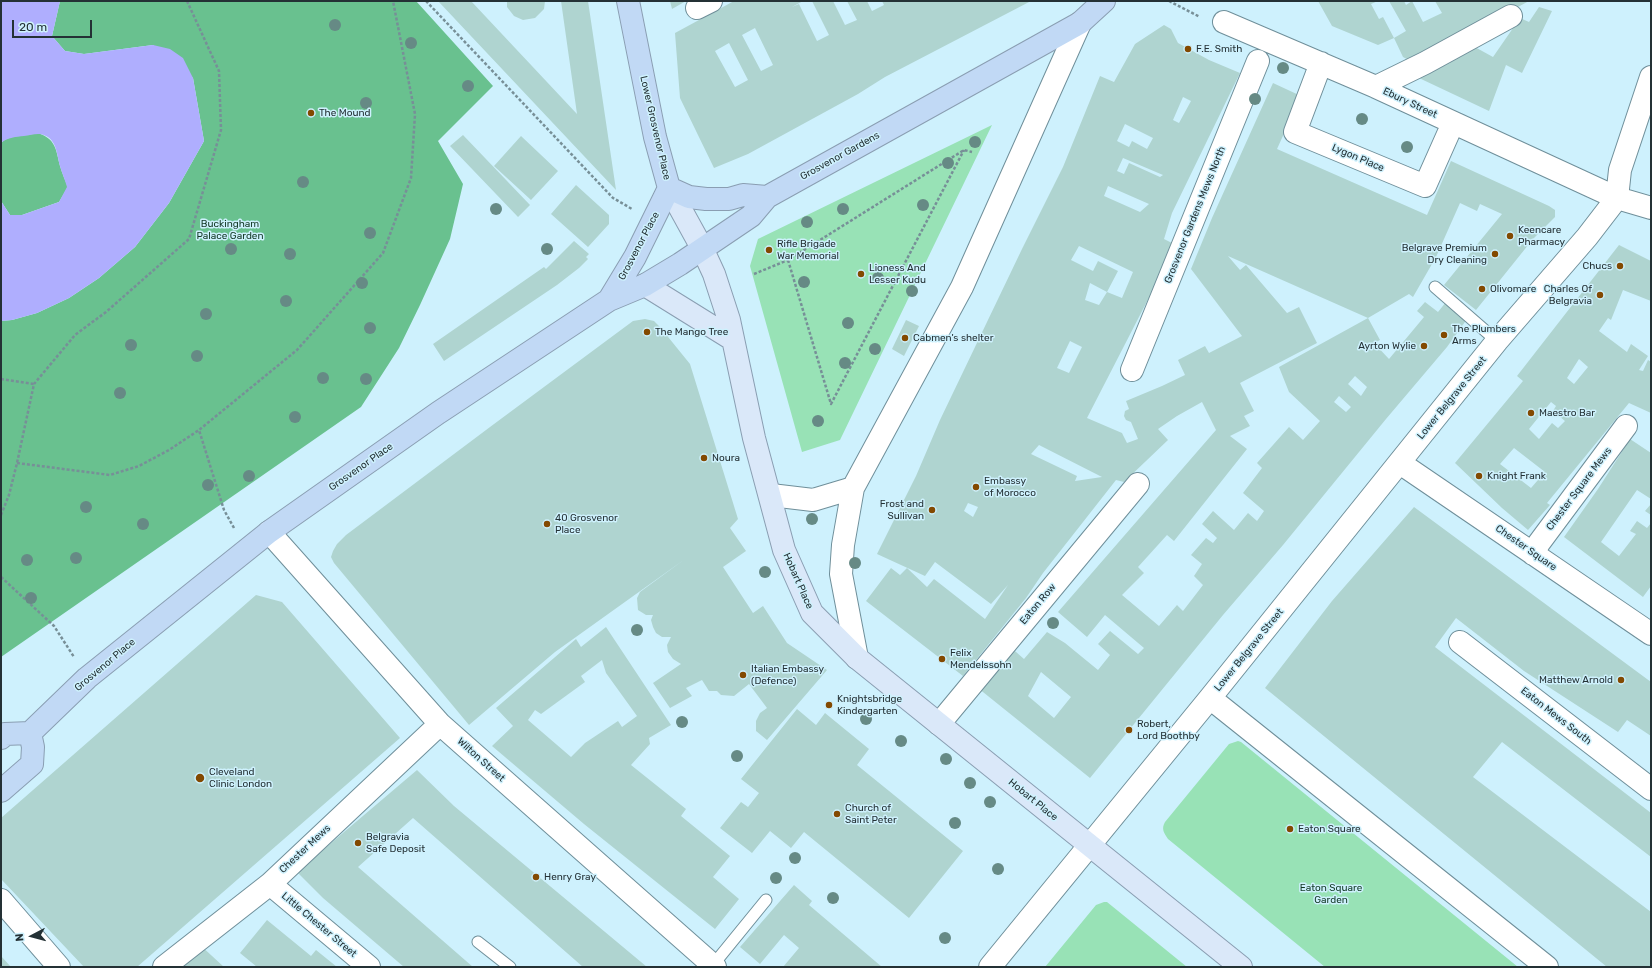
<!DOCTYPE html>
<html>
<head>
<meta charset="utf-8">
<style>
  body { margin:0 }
  #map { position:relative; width:1652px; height:968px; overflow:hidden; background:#cef1fd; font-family:Rubik,sans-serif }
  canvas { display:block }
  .frame { position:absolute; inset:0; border:2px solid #243135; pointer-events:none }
  .north { position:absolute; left:12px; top:916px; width:40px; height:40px; -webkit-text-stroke:3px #cef1fd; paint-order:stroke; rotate:264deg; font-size:11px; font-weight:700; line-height:16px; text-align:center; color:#243135 }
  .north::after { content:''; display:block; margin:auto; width:14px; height:18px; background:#243135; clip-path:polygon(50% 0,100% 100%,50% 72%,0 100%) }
  .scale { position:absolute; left:12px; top:20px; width:80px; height:18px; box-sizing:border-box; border:2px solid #243135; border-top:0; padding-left:5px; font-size:12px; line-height:14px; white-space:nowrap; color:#243135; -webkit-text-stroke:3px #cef1fd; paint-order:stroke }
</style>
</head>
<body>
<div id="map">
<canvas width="1652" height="968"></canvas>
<div class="frame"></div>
<div class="north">N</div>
<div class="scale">20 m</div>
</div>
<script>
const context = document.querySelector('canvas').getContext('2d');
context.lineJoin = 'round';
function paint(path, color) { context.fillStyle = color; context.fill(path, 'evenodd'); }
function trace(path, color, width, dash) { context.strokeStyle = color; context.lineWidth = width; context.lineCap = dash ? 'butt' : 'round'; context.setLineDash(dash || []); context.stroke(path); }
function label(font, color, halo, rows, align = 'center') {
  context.font = font + ' Rubik,sans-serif'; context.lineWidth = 3; context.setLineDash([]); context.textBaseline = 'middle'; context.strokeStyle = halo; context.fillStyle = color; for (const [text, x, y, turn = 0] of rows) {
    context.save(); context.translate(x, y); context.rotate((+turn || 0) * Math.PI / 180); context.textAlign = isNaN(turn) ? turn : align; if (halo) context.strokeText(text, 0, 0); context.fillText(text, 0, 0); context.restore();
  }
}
const green = new Path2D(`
  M992 125 840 440 802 452 750 266 758 239Z
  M1238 741 1241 742 1518 967H1325L1168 839C1164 833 1161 829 1165 822L1229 744Z
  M1104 902H1107L1187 967H1045L1096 905Z`);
const forest = new Path2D(`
  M60 1H416L493 86 438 141 463 184 450 239 420 305 399 348 361 407 1 657V321L12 320 37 313 69 298 99 278 135 247 169 203 204 141 193 78 153 45 84 54 65 51 52 36Z
  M38 133C56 139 56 150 60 166 62 173 65 180 68 187L59 202 22 215H10L1 201V143C10 134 26 136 38 133Z`);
const water = new Path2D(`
  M1 1H60L52 36 65 51 84 54 153 45 170 49 183 58 193 78 204 141 169 203 135 247 99 278 69 298 37 313 12 320 1 321V201L10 215H22L59 202 67 187C65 180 62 173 60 166 57 156 57 141 46 136 39 132 32 135 24 136 16 137 8 137 1 143Z`);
const building = new Path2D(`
  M438 1H471L577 114 561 1H588L616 190Z
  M507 1H545L544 9 535 18 523 20 514 16 507 7Z
  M670 1H686L672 9Z
  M734 1H803L792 7 799 4 817 41 829 35 812 1H833L845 25 857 20 847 1H867L872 11 884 5 882 1H1031L885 77 858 94 748 154 714 168 680 98 675 33ZM755 28 773 65 761 71 742 35ZM729 43 748 80 735 87 715 51Z
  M1318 1H1378L1371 4 1379 19 1383 17 1394 38 1378 45 1332 26Z
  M1389 1H1404L1406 5 1412 1 1423 22 1442 13 1435 1H1529L1414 63 1403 57 1394 38 1406 31Z
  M1539 7 1552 11 1522 73 1506 65 1489 111 1419 78 1473 46 1493 57 1520 18 1529 22Z
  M1164 25 1171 29 1178 43 1209 60 1240 73 1172 213 1164 239 1176 245 1087 418 1122 433 1127 443 1138 439 1131 422 1126 420 1124 416 1125 411 1129 409 1126 401 1162 386 1185 375 1178 360 1205 346 1209 353 1242 336 1191 269 1212 218 1273 83 1301 96 1277 149 1427 215 1451 161 1549 206 1555 210V217L1533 239 1476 310 1444 285 1502 214 1480 204 1477 211 1460 203 1436 257 1413 297 1409 294 1368 318 1228 256 1240 270 1246 265 1287 313 1299 307 1317 343 1240 383 1254 411 1244 416 1250 426 1230 436 1247 449 1174 541 1167 535 1138 567 1144 573 1122 595 1159 626 1177 605 1183 611 1203 585 1194 576 1202 564 1191 555 1206 538 1213 543 1217 538 1202 524 1213 511 1234 530 1248 513 1257 521 1264 511 1243 493 1262 468 1257 463 1289 427 1303 440 1320 421 1289 392 1279 367 1368 318 1380 340 1374 343 1389 359 1424 317 1417 311 1425 302 1438 312 1446 302 1467 319 1447 347 1386 419 1283 545 1223 615 1090 778 973 684 1007 644 1024 659 1047 632 1065 643 1098 670 1110 655 1098 644 1110 631 1138 654 1144 648 1105 615 1087 637 1058 612 1216 430 1202 402 1177 416 1158 429 1168 440 1124 482 1116 480 1043 573 1026 598 963 676 866 601 891 568 900 575 907 568 927 587 934 579 985 619 1008 585 991 604 935 562 925 576 877 554 916 476 940 420 1022 249 1063 167 1100 76 1114 82 1135 44ZM1183 97 1191 101 1179 123 1173 120ZM1125 124 1153 138 1147 149 1132 141 1129 147 1117 141ZM1123 158 1163 175 1160 177 1129 163 1124 174 1117 171ZM1108 186 1149 204 1140 212 1104 196ZM1079 246 1133 272 1122 298 1107 292 1099 305 1085 300 1090 283 1107 292 1118 271 1098 261 1093 271 1071 260ZM1070 341 1082 347 1069 373 1057 368ZM1355 376 1367 387 1361 396 1348 384ZM1339 396 1351 407 1346 412 1334 402ZM1039 445 1102 477 1075 481 1077 476 1031 454ZM968 503 978 507 973 517 964 511ZM1041 672 1071 697 1054 718 1028 696Z
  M463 135 530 205 518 217 450 146Z
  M521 136 558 171 531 200 494 166Z
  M576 185 609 215V224L588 247 551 214Z
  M574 241 589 254 586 257 588 259 579 268 557 285 444 361 433 344 544 267 546 269Z
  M1619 245 1651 261V301L1623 290 1611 320 1608 318 1599 331 1627 352 1631 344 1648 356 1639 370 1643 371 1648 360 1651 362V413L1629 403 1547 503 1550 505 1528 530 1502 508 1455 463 1523 381 1517 376ZM1579 359 1588 367 1574 384 1567 378ZM1551 402 1556 406 1553 411 1565 421 1558 428 1552 423 1539 439 1529 429ZM1514 448 1545 472 1531 488 1500 464Z
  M645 319 654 321 660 327 690 364 738 519 730 528 746 551 723 567 753 613 763 606 787 643 827 670 767 740 756 731V721L760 713 767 708 749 684 734 696 721 695 717 691H709L702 680 686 688 692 696 670 708 653 683 681 664 673 659 668 652 667 645 671 637H662L656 633 653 627 651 620 653 615H646L638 610 637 598 640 592 685 559 555 652 469 725 334 563 331 557 333 551 337 544 346 535 490 427 633 321Z
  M906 320 919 326 904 356 892 349Z
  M1630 439 1651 453V499L1637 490 1601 542 1619 556 1636 534 1630 531 1637 521 1647 528 1651 523V586L1643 597 1564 537 1598 489Z
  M1651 504V515L1645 511Z
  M1414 507 1651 682V736L1627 720 1618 732 1524 671 1456 618 1435 647 1651 813V857L1502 742 1473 777 1651 912V967H1607L1265 688 1332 601Z
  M256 595 282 602 400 738 137 967H84L1 879V818Z
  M606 627 671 725 649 738 650 744 631 765 686 809 681 816 730 856 713 877 739 899 715 929 584 824 492 746 513 726 496 708 576 639 581 647ZM602 660 606 673 637 716 622 727 618 721 585 743 571 757 528 720 535 710 541 714 585 682 581 676Z
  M797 709 816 725 825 713 869 749 857 765 963 851 909 918 804 832 791 848 770 831 752 853 720 828 741 802 748 807 759 793 741 779Z
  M417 770 454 806 647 967H583L413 818 358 867 473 967H404L323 898 297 872Z
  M794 885 812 901 809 905 882 967H783L799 948 784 935 760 964 740 947Z
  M267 920 311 956 316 950 337 967H257L240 953Z
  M199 944 224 967H179Z
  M1 956 11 967H1Z`);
const path = new Path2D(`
  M426 1 613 198 632 209
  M1169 1 1200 17
  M788 260 831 404 964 150
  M754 274 788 260 964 150 972 152
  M1 379 34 384
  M17 463 110 475 139 466 169 450 199 430
  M1 515 9 495 17 463 34 384 75 335 106 312 189 239 221 130 219 71 187 1
  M234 528 224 510 199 430 297 350 383 253 411 178 415 114 393 1
  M1 577 54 626 74 657`);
const lane = new Path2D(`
  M1435 287 1497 341
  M478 942 510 967
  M713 965 766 900`);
const street = new Path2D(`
  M697 8 711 1
  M1224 22 1376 87 1617 198 1651 208
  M1321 63 1295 132 1425 186 1453 123
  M1376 87 1425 63 1511 16
  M1132 370 1258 61
  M1400 463 1651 634
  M269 532 440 724 715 967
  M1533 554 1539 543 1626 426
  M1460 642 1651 789
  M1210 698 1547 967
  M939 724 1138 484
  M270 884 369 967
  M1 900 59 967
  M164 967 270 884 440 724
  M990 967 1210 698 1497 341 1587 237 1617 198 1620 170 1651 77`);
const secondary = new Path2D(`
  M771 495 813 500 853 488
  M857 658 841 574 843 545 853 488 962 287 1080 23`);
const primary = new Path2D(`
  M669 188 702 248 714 274 729 320 754 438 784 550 812 613 857 658 1241 967
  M645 285C674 303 703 321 732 339`);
const highway = new Path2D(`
  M628 1 655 137 669 188
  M669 188 689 197 706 199H729L743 195 767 197
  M609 300 645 285 680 264 751 216 767 197 1080 23 1104 1
  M1 738 5 734 30 733 87 678 269 532 438 413 609 300 635 257 669 188
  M1 791 32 764 33 747 30 733`);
const trees = [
  [335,25],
  [411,43],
  [1283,68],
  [468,86],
  [1255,99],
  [366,103],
  [1362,119],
  [975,142],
  [1407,147],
  [948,163],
  [303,182],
  [923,205],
  [496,209],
  [843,209],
  [807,222],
  [370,233],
  [231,249],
  [547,249],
  [290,254],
  [878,278],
  [804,282],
  [362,283],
  [912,291],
  [286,301],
  [206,314],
  [848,323],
  [370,328],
  [131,345],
  [875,349],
  [197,356],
  [845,363],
  [323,378],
  [366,379],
  [120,393],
  [295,417],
  [818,421],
  [249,476],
  [208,485],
  [86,507],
  [812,519],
  [143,524],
  [76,558],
  [27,560],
  [855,563],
  [765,572],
  [31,598],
  [1053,623],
  [637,630],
  [866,719],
  [682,722],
  [901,741],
  [737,756],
  [946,759],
  [970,783],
  [990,802],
  [955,823],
  [795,858],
  [998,869],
  [776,878],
  [833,898],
  [945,938]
];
const markers = [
  [1188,49,4,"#834900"],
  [311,113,4,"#834900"],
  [1510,236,4,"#834900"],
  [769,250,4,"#834900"],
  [1495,254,4,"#834900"],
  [1620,266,4,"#834900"],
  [861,274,4,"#834900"],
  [1482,289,4,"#834900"],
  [1600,295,4,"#834900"],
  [647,332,4,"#834900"],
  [1444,335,4,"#834900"],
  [905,338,4,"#834900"],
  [1424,346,4,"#834900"],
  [1531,413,4,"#834900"],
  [704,458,4,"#834900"],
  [1479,476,4,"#834900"],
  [976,487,4,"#834900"],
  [932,510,4,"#834900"],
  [547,524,4,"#834900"],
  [942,659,4,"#834900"],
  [743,675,4,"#834900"],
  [1621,680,4,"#834900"],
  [829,705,4,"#834900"],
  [1129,730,4,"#834900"],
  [200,778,5,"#834900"],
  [837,814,4,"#834900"],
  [1290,829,4,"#834900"],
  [358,843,4,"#834900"],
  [536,877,4,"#834900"]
];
const poiNames = [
  ["F.E. Smith",1196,49],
  ["The Mound",319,113],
  ["Keencare",1518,230],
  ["Pharmacy",1518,242],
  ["Rifle Brigade",777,244],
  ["War Memorial",777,256],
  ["Belgrave Premium",1487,248,"right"],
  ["Dry Cleaning",1487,260,"right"],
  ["Chucs",1612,266,"right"],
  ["Lioness And",869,268],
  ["Lesser Kudu",869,280],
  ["Olivomare",1490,289],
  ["Charles Of",1592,289,"right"],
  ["Belgravia",1592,301,"right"],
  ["The Plumbers",1452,329],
  ["Arms",1452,341],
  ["The Mango Tree",655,332],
  ["Cabmen's shelter",913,338],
  ["Ayrton Wylie",1416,346,"right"],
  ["Maestro Bar",1539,413],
  ["Noura",712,458],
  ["Knight Frank",1487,476],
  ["Embassy",984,481],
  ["of Morocco",984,493],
  ["Frost and",924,504,"right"],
  ["Sullivan",924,516,"right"],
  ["40 Grosvenor",555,518],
  ["Place",555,530],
  ["Felix",950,653],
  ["Mendelssohn",950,665],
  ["Italian Embassy",751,669],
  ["(Defence)",751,681],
  ["Matthew Arnold",1613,680,"right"],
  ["Knightsbridge",837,699],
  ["Kindergarten",837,711],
  ["Robert,",1137,724],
  ["Lord Boothby",1137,736],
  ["Cleveland",209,772],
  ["Clinic London",209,784],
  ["Church of",845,808],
  ["Saint Peter",845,820],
  ["Eaton Square",1298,829],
  ["Belgravia",366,837],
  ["Safe Deposit",366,849],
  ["Henry Gray",544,877]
];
const streetNames = [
  ["Ebury Street",1410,103,25],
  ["Lower Grosvenor Place",655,128,77],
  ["Grosvenor Gardens",840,156,-29],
  ["Lygon Place",1358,158,23],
  ["Grosvenor Gardens Mews North",1195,215,-68],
  ["Grosvenor Place",639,246,-62],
  ["Lower Belgrave Street",1452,398,-51],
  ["Grosvenor Place",361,467,-35],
  ["Chester Square Mews",1579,489,-53],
  ["Chester Square",1526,548,35],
  ["Hobart Place",798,581,66],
  ["Eaton Row",1038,604,-50],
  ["Lower Belgrave Street",1249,650,-51],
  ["Grosvenor Place",105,665,-40],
  ["Eaton Mews South",1556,716,38],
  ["Wilton Street",481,760,42],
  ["Hobart Place",1033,800,39],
  ["Chester Mews",305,849,-43],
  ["Little Chester Street",319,925,40]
];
const parkNames = [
  ["Buckingham",230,224],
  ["Palace Garden",230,236],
  ["Eaton Square",1331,888],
  ["Garden",1331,900]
];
paint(green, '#98e2b6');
paint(forest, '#69c18f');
paint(water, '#afaefe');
paint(building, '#afd4d0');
trace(lane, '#6f8f9a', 13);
trace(street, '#6f8f9a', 24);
trace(secondary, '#6f8f9a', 24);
trace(primary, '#8a9eb2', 24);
trace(highway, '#8a9eb2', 24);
trace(path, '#778f97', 2.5, [3, 2]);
trace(lane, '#fff', 11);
trace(street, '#fff', 22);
trace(secondary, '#fff', 22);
trace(primary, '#dae8f9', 22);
trace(highway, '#c1d9f5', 22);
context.fillStyle = '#668a85';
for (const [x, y] of trees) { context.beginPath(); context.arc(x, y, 6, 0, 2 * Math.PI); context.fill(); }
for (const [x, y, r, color] of markers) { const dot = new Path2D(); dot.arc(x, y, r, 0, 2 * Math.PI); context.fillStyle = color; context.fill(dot); trace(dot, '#cef1fd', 1.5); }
label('10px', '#243135', '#cef1fd', poiNames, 'left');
label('10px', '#243135', '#cef1fd', streetNames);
label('10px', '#103622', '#cef1fd', parkNames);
</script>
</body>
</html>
